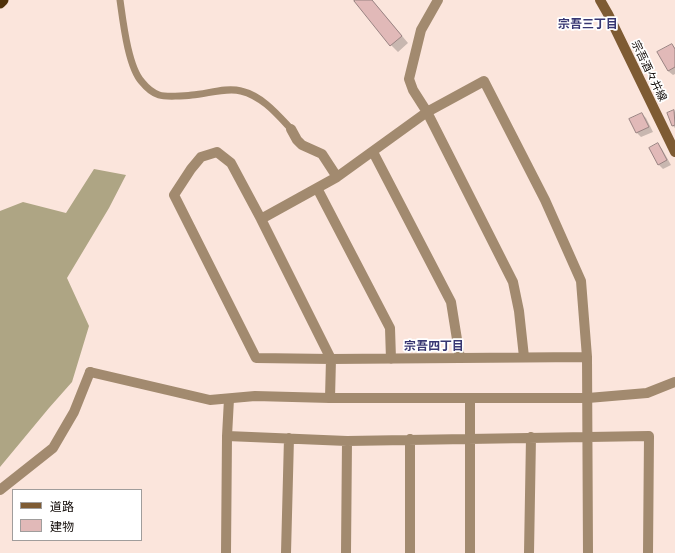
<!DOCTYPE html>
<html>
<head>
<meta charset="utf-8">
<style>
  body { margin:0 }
  #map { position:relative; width:675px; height:553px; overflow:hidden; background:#fbe5dc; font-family:"Golos Text","Noto Sans JP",sans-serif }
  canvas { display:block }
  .legend { position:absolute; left:12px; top:489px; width:130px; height:52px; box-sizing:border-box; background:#fff; border:1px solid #a09d9c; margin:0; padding:5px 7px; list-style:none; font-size:12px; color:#110a07 }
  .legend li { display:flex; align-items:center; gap:8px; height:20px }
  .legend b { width:20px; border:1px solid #a09d9c }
</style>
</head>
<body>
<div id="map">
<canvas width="675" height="553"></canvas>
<ul class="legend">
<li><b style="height:5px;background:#7e5b33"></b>道路</li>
<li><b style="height:11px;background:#e1b9b8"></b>建物</li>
</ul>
</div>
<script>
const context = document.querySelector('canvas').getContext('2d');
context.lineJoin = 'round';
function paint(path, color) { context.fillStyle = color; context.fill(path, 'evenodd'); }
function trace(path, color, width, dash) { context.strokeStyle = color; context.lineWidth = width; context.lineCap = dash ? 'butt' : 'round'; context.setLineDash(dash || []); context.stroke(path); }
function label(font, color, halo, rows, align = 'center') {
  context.font = font + ' "Golos Text","Noto Sans JP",sans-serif'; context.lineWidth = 3.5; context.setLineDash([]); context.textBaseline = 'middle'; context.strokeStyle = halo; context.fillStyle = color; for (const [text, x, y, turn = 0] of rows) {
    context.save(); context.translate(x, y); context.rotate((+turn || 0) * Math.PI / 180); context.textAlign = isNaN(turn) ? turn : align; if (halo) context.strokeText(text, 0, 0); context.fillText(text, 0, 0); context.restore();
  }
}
const forest = new Path2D(`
  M94 169 126 175 109 208 67 278 89 326 72 382 49 408 0 467V211L23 202 66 213Z`);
const shadow = new Path2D(`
  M357 0H372L408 43 398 52 391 45Z
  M672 45 675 48V74L673 75 668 71Z
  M674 111 675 112V128L673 126 668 114Z
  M642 114 646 118 653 132 641 137 637 133 630 120Z
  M658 144 662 149 671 165 663 169 659 165 650 148Z`);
const building = new Path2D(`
  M356 0H372L402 36 390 46 354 1Z
  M672 44 675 49V67L668 71 657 52Z
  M674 110 675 125 672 126 667 113Z
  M642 113 649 127 636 133 629 119Z
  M658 143 667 160 658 165 649 148Z`);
const service = new Path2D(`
  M120 0C123 21 128 67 142 82 146 87 153 93 159 95 165 97 185 96 192 95 207 94 226 87 241 91 262 96 277 114 291 129`);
const minor = new Path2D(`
  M438 0 421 30 409 79 413 90 427 112 513 282 519 311 524 357
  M291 129 297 140 302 145 322 154 337 177
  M373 152 451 302 460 358
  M317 188 390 328 391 359
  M261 219 337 177 427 112 484 81 545 200 581 281 587 357 588 553
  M330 398 331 359 261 219 231 163 217 152 201 157 191 169 174 195 256 358 331 359 587 357
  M227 436 347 441 649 436 648 553
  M410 439V553
  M0 490 53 448 74 412 90 372
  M226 553 227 436 229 399
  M286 553 289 438
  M346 553 347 441
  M470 553V398
  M529 553 531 437`);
const tertiary = new Path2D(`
  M90 372 210 400 255 396 330 398H588L647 393 675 382`);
const secondary = new Path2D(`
  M600 0 608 14 675 152`);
const trunk = new Path2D(`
  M0 3 3 0`);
const streetNames = [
  ["宗吾酒々井線",649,71,64]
];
const neighbourhoodNames = [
  ["宗吾三丁目",588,24],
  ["宗吾四丁目",434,346]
];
paint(forest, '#aea584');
paint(shadow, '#0003');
paint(building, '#e1b9b8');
trace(building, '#998382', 1);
trace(service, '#a28a6f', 7);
trace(minor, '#a28a6f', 10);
trace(tertiary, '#a28a6f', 10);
trace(secondary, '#7e5b33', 10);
trace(trunk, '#50310a', 11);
label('11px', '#110a07', '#fff', streetNames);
label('bold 12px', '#373672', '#fff', neighbourhoodNames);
</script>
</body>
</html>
